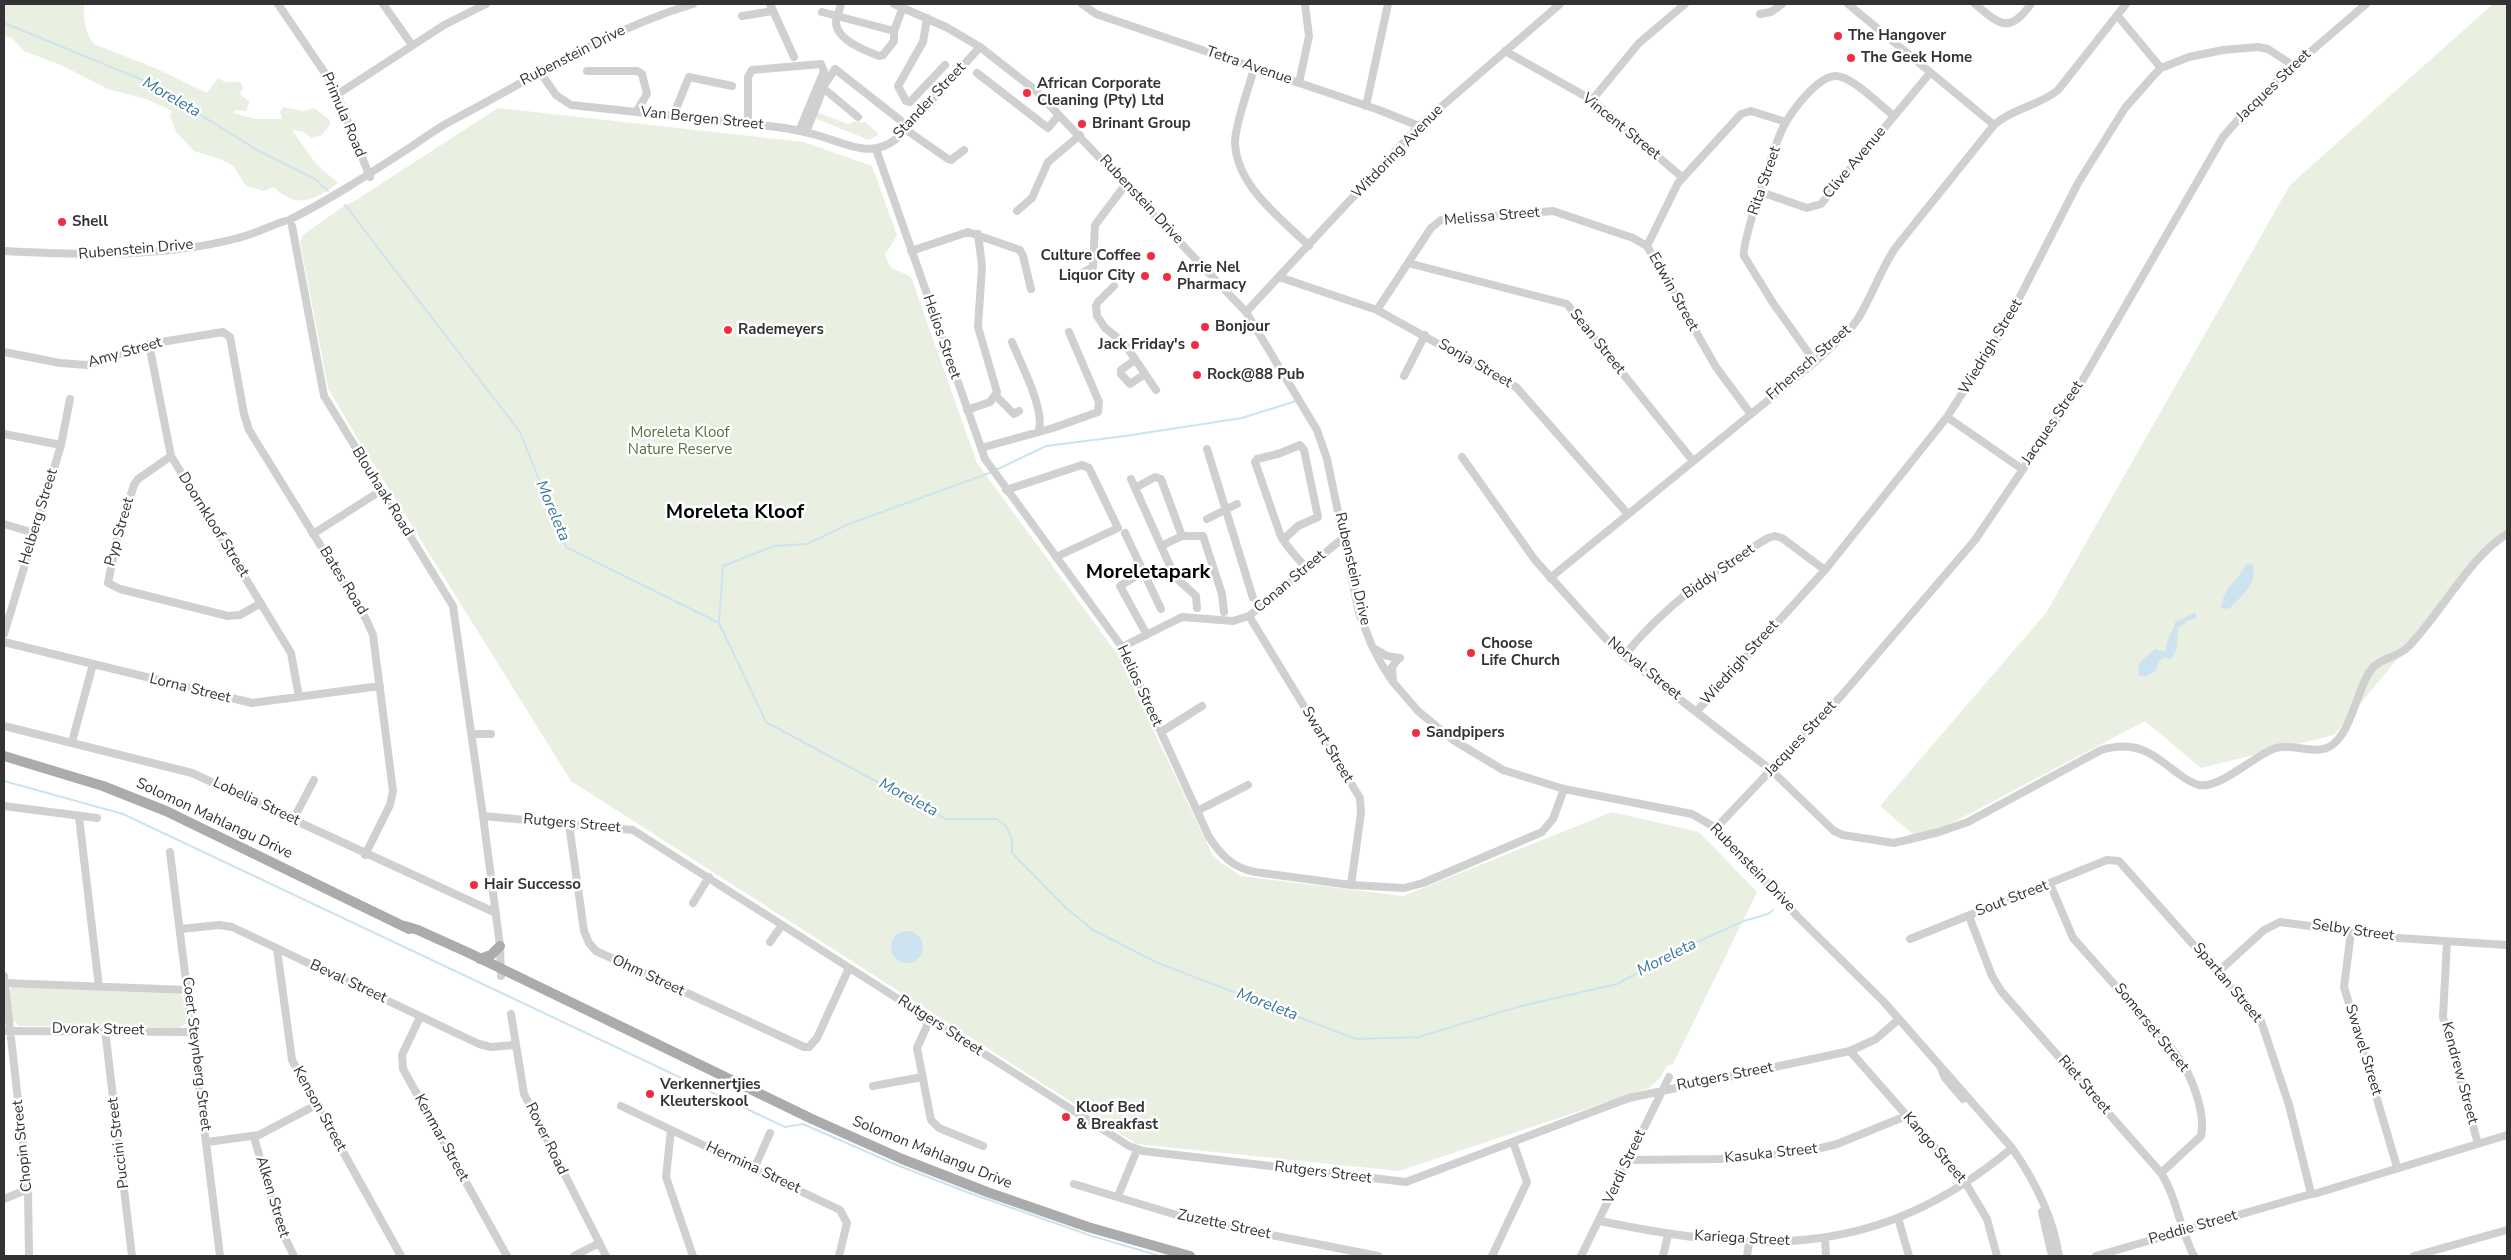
<!DOCTYPE html>
<html>
<head>
<meta charset="utf-8">
<style>
  body { margin:0 }
  #map { position:relative; width:2511px; height:1260px; overflow:hidden; background:#fff; font-family:"Nunito Sans",sans-serif }
  canvas { display:block }
  .frame { position:absolute; inset:0; border:5px solid #333; pointer-events:none }
</style>
</head>
<body>
<div id="map">
<canvas width="2511" height="1260"></canvas>
<div class="frame"></div>
</div>
<script>
const context = document.querySelector('canvas').getContext('2d');
context.lineJoin = 'round';
function paint(path, color) { context.fillStyle = color; context.fill(path, 'evenodd'); }
function trace(path, color, width, dash) { context.strokeStyle = color; context.lineWidth = width; context.lineCap = dash ? 'butt' : 'round'; context.setLineDash(dash || []); context.stroke(path); }
function label(font, color, halo, rows, align = 'center') {
  context.font = font + ' "Nunito Sans",sans-serif'; context.lineWidth = 5; context.setLineDash([]); context.textBaseline = 'middle'; context.strokeStyle = halo; context.fillStyle = color; for (const [text, x, y, turn = 0] of rows) {
    context.save(); context.translate(x, y); context.rotate((+turn || 0) * Math.PI / 180); context.textAlign = isNaN(turn) ? turn : align; if (halo) context.strokeText(text, 0, 0); context.fillText(text, 0, 0); context.restore();
  }
}
const green = new Path2D(`
  M4 4H84C83 18 85 33 94 44L155 68 207 93 218 78 225 82H241L243 88 240 94 250 102 246 111 236 110 233 113 256 119H282L280 112 283 107 303 111 314 108 330 120V125L322 135 312 138 301 131 292 130 317 165 338 183C315 200 297 210 274 187L264 191 246 186 233 166 222 160 194 151 176 132 170 115 172 111 146 99 108 89 61 65 24 51 12 38 4 36Z
  M2493 4H2507V537L2485 554 2334 735 2201 768 2145 721 1920 840 1880 806 2046 613 2290 185Z
  M498 108 804 142 872 166 897 235 885 255 890 267 911 277 977 463 1118 655 1212 854 1220 862 1241 876 1403 896 1612 812 1699 832 1757 892 1673 1064 1667 1066 1660 1078 1649 1088 1399 1171 1137 1144 571 781 356 436 328 388 300 242 304 234 347 204 353 202Z
  M814 111 848 124 856 121 861 123 865 122 878 133 877 136 869 140 812 117Z
  M12 987 180 994 185 999 187 1023 179 1028 20 1026 12 1020 9 991Z`);
const water = new Path2D(`
  M2252 563C2259 583 2244 593 2231 607L2227 609 2221 608C2225 584 2236 584 2246 564Z
  M2196 612V618L2189 620 2178 628C2177 640 2179 651 2170 660L2165 657 2159 661 2157 670 2145 677 2139 675 2138 668 2141 661 2155 649 2165 652C2166 638 2174 631 2175 622Z
  M891 947a16 16 0 1 1 32 0a16 16 0 1 1-32 0Z`);
const stream = new Path2D(`
  M4 23 150 83 257 150 315 179 328 191
  M345 205 520 432 566 547 719 623 766 722 946 819H997L1006 826 1012 840V853L1065 907 1093 930 1158 963 1356 1039 1419 1037 1517 1007 1617 984 1679 950 1744 921 1768 914 1773 910
  M996 470 1046 446 1125 436 1242 418 1296 401
  M719 623 723 566 774 546 807 544 849 524 992 472
  M4 781 123 814 785 1127 803 1124 897 1165 972 1194 1092 1236 1160 1256`);
const minor = new Path2D(`
  M278 4 333 85 370 177
  M383 4 412 45
  M770 4 794 57
  M841 4C840 10 836 17 836 23 837 40 866 51 879 56L883 55 894 41V31L903 7
  M894 4 946 27 980 47 1035 90 1246 312 1317 430 1327 459 1359 613 1372 646 1382 665 1393 682 1418 711 1453 740 1503 770 1564 789 1692 814 1716 828 1798 917 1884 1002 2012 1148C2035 1181 2053 1217 2059 1256
  M1082 4 1096 14 1379 110 1419 126
  M1848 4 1994 125
  M1975 4C2000 25 2009 34 2031 4
  M822 12 894 31
  M1760 14 1771 12 1782 4
  M2117 15 2161 68
  M742 16 773 11
  M927 18 923 42 898 86 906 101 910 102 945 65
  M1505 51 1592 100 1683 178
  M1254 68C1249 88 1235 124 1235 142 1236 186 1281 218 1309 246
  M587 71H637L642 74 647 94 636 112
  M540 72 556 95 571 105 777 127C792 129 807 132 823 137 849 145 872 158 896 139L980 47
  M977 73 1048 128 1059 115
  M1299 83 1309 36 1305 4
  M823 88 858 117
  M338 94 444 25 486 4
  M1592 100 1639 43 1685 4
  M1366 106 1388 4
  M673 116 689 77 732 86
  M748 124V77L752 70 821 64 824 71 799 131
  M905 129 948 159 951 160 964 150
  M806 132 825 84 835 69 900 120
  M876 149 985 459 1122 647 1209 837C1221 855 1233 868 1255 872L1351 885 1404 888 1423 883 1542 832 1553 819 1564 789
  M1761 192 1807 208 1821 204 1930 73
  M1017 211 1032 198 1048 162 1080 135
  M289 220C329 200 366 176 403 152 419 142 434 130 451 121 530 80 606 30 693 4
  M292 226 324 396 453 606 483 816 500 946 501 976
  M4 251C82 255 162 258 238 238 255 234 269 226 285 221
  M911 251 968 232 1020 250 1023 256 1031 289
  M1408 263 1567 304 1693 461
  M1080 274 1093 267 1095 225 1126 184
  M1279 277 1377 310 1516 387 1627 513
  M1114 286 1098 302 1096 306 1097 316 1105 328 1124 343 1156 390
  M1377 310 1431 228 1441 220 1553 211 1633 238 1647 246
  M1246 312 1419 126 1560 4
  M1012 342C1020 362 1047 413 1038 432
  M149 344 171 456 291 653 299 697
  M4 352 60 363 87 365 149 344 223 332 230 337 244 414 249 430 366 619 373 635 393 791 390 805 365 855
  M1135 360 1121 370V374L1130 384 1145 374
  M1815 362 1773 303 1744 256C1741 244 1777 136 1786 122 1795 107 1818 77 1835 76 1851 75 1881 106 1894 116
  M1404 376 1425 335
  M996 396 1014 414 1019 411
  M967 410 990 402 997 392 978 327 982 266 978 234
  M1750 413 1716 367 1647 246 1678 183 1741 114 1751 111 1786 122
  M1947 417 2022 469
  M4 434 61 445
  M981 448 1053 428 1098 412 1099 402 1069 332
  M1207 449 1253 598
  M171 456 138 479 134 485 118 534 108 583 120 589 228 616 240 615 261 603
  M1462 457 1535 560 1606 639 1624 656 1771 770 1834 831 1843 835 1894 843 1939 832 1968 822 2101 750C2135 740 2150 752 2176 772 2183 777 2190 783 2199 785 2221 789 2254 755 2276 748 2293 743 2313 755 2329 747 2351 735 2356 692 2370 671 2379 658 2397 658 2408 647 2439 616 2471 555 2507 534
  M1131 479 1175 577 1196 596 1197 608
  M1135 488 1155 477 1161 479 1182 536
  M1006 490 1082 465 1089 468 1118 528 1056 557
  M1207 519 1237 504
  M4 524 34 533
  M1125 533 1161 609
  M313 534 374 495
  M1283 540 1298 526 1318 517 1304 450 1300 445 1278 454 1257 459 1255 462 1280 534C1285 545 1293 553 1301 562
  M1161 546 1182 536H1203L1222 594 1224 612
  M1143 572 1120 586 1147 635
  M1550 578 1815 362C1828 349 1846 336 1857 320 1872 297 1880 270 1896 247L1994 125C2013 108 2039 106 2058 90L2126 4
  M1249 616 1360 798 1361 813 1351 885
  M4 634 61 445 70 399
  M4 642 252 703 380 686
  M1122 647 1182 617 1233 621 1249 616 1343 538
  M1375 649 1387 656 1400 658
  M1624 656C1663 607 1714 570 1768 538L1775 536 1782 538 1825 570
  M1393 680 1392 667 1398 659
  M1697 711 1825 570 1947 417 2003 330 2078 183 2125 108 2154 75 2161 68 2189 57 2223 50 2258 47 2268 49 2294 66
  M4 726 192 773 496 913
  M1161 732 1202 706
  M472 734H491
  M72 742 93 664
  M4 806 97 818
  M1197 811 1248 785
  M483 816 633 830 1129 1146 1143 1151 1406 1182 1629 1098 1850 1051 1876 1039 1899 1019
  M79 817 99 987
  M293 820 314 780
  M569 824 584 931 589 943 596 951 804 1047H809L817 1038 849 968
  M1716 828 1842 695 1975 540 2078 388 2223 137C2265 87 2317 47 2366 4
  M170 852 220 1256
  M2050 884 2073 938 2176 1054C2191 1073 2206 1112 2201 1136L2161 1173
  M693 903 709 877
  M1969 916 1992 976 2001 991 2161 1173C2177 1198 2180 1230 2194 1256
  M181 929 219 925 232 927 479 1044 491 1047 514 1045
  M2351 932 2344 987 2397 1167
  M1910 939 2107 860 2119 861 2261 1021 2289 1105 2310 1189
  M2447 941 2443 1017 2478 1144
  M770 942 782 925
  M277 949 292 1060 401 1256
  M2218 972 2264 930 2280 922 2398 938 2507 945
  M4 976 28 1189 29 1256
  M4 983 187 990
  M511 1014 524 1094 606 1256
  M420 1017 402 1055 403 1069 507 1256
  M930 1019 917 1048 931 1120 939 1128 983 1146
  M105 1030 132 1256
  M4 1031 191 1032
  M1850 1051 1965 1182 1987 1219 1997 1256
  M1941 1068 1945 1078 1963 1099
  M873 1086 922 1077
  M621 1106 840 1210 847 1223 839 1256
  M671 1130 666 1177 693 1256
  M254 1137 280 1228 294 1256
  M207 1142 259 1135 316 1105
  M1629 1160 1720 1159 1805 1152 1837 1144 1906 1116
  M754 1169 770 1133
  M1074 1184 1190 1219 1378 1256
  M2314 1194 2507 1135
  M1118 1196 1137 1150
  M4 1199 28 1189
  M2042 1212 2052 1256
  M1898 1218 1909 1256
  M1600 1221C1760 1254 1879 1259 2012 1148
  M1825 1238 1826 1256
  M574 1256 599 1243
  M1492 1256 1527 1182 1513 1142
  M1581 1256 1669 1077
  M1663 1256 1668 1235
  M1747 1256 1749 1243
  M2096 1256 2311 1194
  M2414 1256 2507 1230`);
const major = new Path2D(`
  M4 756 103 786 166 811 409 929
  M405 926 418 930 469 953 812 1119 902 1159 987 1192 1088 1227 1190 1256
  M480 959 491 955 500 946`);
const markers = [
  [1838,36,5,"#f12d41"],
  [1851,58,5,"#f12d41"],
  [1027,93,5,"#f12d41"],
  [1082,124,5,"#f12d41"],
  [62,222,5,"#f12d41"],
  [1151,256,5,"#f12d41"],
  [1145,276,5,"#f12d41"],
  [1167,277,5,"#f12d41"],
  [1205,327,5,"#f12d41"],
  [728,330,5,"#f12d41"],
  [1195,345,5,"#f12d41"],
  [1197,375,5,"#f12d41"],
  [1471,653,5,"#f12d41"],
  [1416,733,5,"#f12d41"],
  [474,885,5,"#f12d41"],
  [650,1094,5,"#f12d41"],
  [1066,1117,5,"#f12d41"]
];
const poiNames = [
  ["The Hangover",1848,36],
  ["The Geek Home",1861,58],
  ["African Corporate",1037,84],
  ["Cleaning (Pty) Ltd",1037,101],
  ["Brinant Group",1092,124],
  ["Shell",72,222],
  ["Culture Coffee",1141,256,"right"],
  ["Arrie Nel",1177,268],
  ["Pharmacy",1177,285],
  ["Liquor City",1135,276,"right"],
  ["Bonjour",1215,327],
  ["Rademeyers",738,330],
  ["Jack Friday's",1185,345,"right"],
  ["Rock@88 Pub",1207,375],
  ["Choose",1481,644],
  ["Life Church",1481,661],
  ["Sandpipers",1426,733],
  ["Hair Successo",484,885],
  ["Verkennertjies",660,1085],
  ["Kleuterskool",660,1102],
  ["Kloof Bed",1076,1108],
  ["& Breakfast",1076,1125]
];
const streetNames = [
  ["Rubenstein Drive",573,56,-27],
  ["Tetra Avenue",1249,66,19],
  ["Jacques Street",2274,86,-44],
  ["Stander Street",930,101,-47],
  ["Primula Road",343,115,67],
  ["Van Bergen Street",702,119,6],
  ["Vincent Street",1621,127,39],
  ["Witdoring Avenue",1398,152,-46],
  ["Clive Avenue",1855,163,-50],
  ["Rita Street",1765,181,-71],
  ["Rubenstein Drive",1141,200,47],
  ["Melissa Street",1492,217,-5],
  ["Rubenstein Drive",136,250,-5],
  ["Edwin Street",1673,292,61],
  ["Helios Street",941,337,71],
  ["Sean Street",1597,342,51],
  ["Wiedrigh Street",1991,347,-59],
  ["Amy Street",125,353,-16],
  ["Frhensch Street",1809,363,-41],
  ["Sonja Street",1475,364,30],
  ["Jacques Street",2053,423,-56],
  ["Blouhaak Road",382,492,58],
  ["Helberg Street",39,517,-73],
  ["Doornkloof Street",213,525,58],
  ["Pyp Street",120,532,-74],
  ["Rubenstein Drive",1352,569,77],
  ["Biddy Street",1719,572,-35],
  ["Bates Road",343,581,58],
  ["Conan Street",1290,582,-40],
  ["Wiedrigh Street",1740,663,-48],
  ["Norval Street",1644,669,39],
  ["Helios Street",1139,686,65],
  ["Lorna Street",190,689,14],
  ["Jacques Street",1801,739,-47],
  ["Swart Street",1327,745,59],
  ["Lobelia Street",256,802,25],
  ["Solomon Mahlangu Drive",214,819,25],
  ["Rutgers Street",572,824,5],
  ["Rubenstein Drive",1752,868,46],
  ["Sout Street",2012,899,-21],
  ["Selby Street",2353,931,8],
  ["Ohm Street",648,976,25],
  ["Beval Street",348,982,25],
  ["Spartan Street",2227,983,50],
  ["Rutgers Street",940,1026,33],
  ["Somerset Street",2151,1028,51],
  ["Dvorak Street",98,1030,1],
  ["Swavel Street",2363,1050,73],
  ["Coert Steynberg Street",196,1054,83],
  ["Kendrew Street",2459,1073,75],
  ["Rutgers Street",1725,1077,-11],
  ["Riet Street",2084,1085,49],
  ["Kenson Street",319,1109,61],
  ["Kenmar Street",441,1138,61],
  ["Rover Road",546,1139,64],
  ["Puccini Street",119,1143,-97],
  ["Chopin Street",23,1146,-96],
  ["Kango Street",1934,1148,49],
  ["Solomon Mahlangu Drive",932,1153,22],
  ["Kasuka Street",1771,1154,-6],
  ["Verdi Street",1625,1167,-65],
  ["Hermina Street",753,1168,25],
  ["Rutgers Street",1323,1173,7],
  ["Alken Street",272,1197,73],
  ["Zuzette Street",1224,1225,12],
  ["Peddie Street",2193,1228,-16],
  ["Kariega Street",1742,1239,3]
];
const parkNames = [
  ["Moreleta Kloof",680,433],
  ["Nature Reserve",680,450]
];
const waterNames = [
  ["Moreleta",171,98,30],
  ["Moreleta",552,511,67],
  ["Moreleta",908,798,28],
  ["Moreleta",1667,958,-27],
  ["Moreleta",1267,1005,21]
];
const districtNames = [
  ["Moreleta Kloof",735,513],
  ["Moreletapark",1148,573]
];
paint(green, '#e9f0e1');
paint(water, '#cde3f0');
trace(stream, '#cde3f0', 2);
trace(minor, '#d0d0d0', 8);
trace(major, '#ababab', 10);
for (const [x, y, r, color] of markers) { const dot = new Path2D(); dot.arc(x, y, r, 0, 2 * Math.PI); context.fillStyle = color; context.fill(dot); trace(dot, '#fff', 2); }
label('bold 15px', '#333', '#fff', poiNames, 'left');
label('15px', '#333', '#fff', streetNames);
label('15px', '#57733c', '#fff', parkNames);
label('italic 16px', '#39789c', '#fff', waterNames);
label('bold 20px', '#000', '#fff', districtNames);
</script>
</body>
</html>
